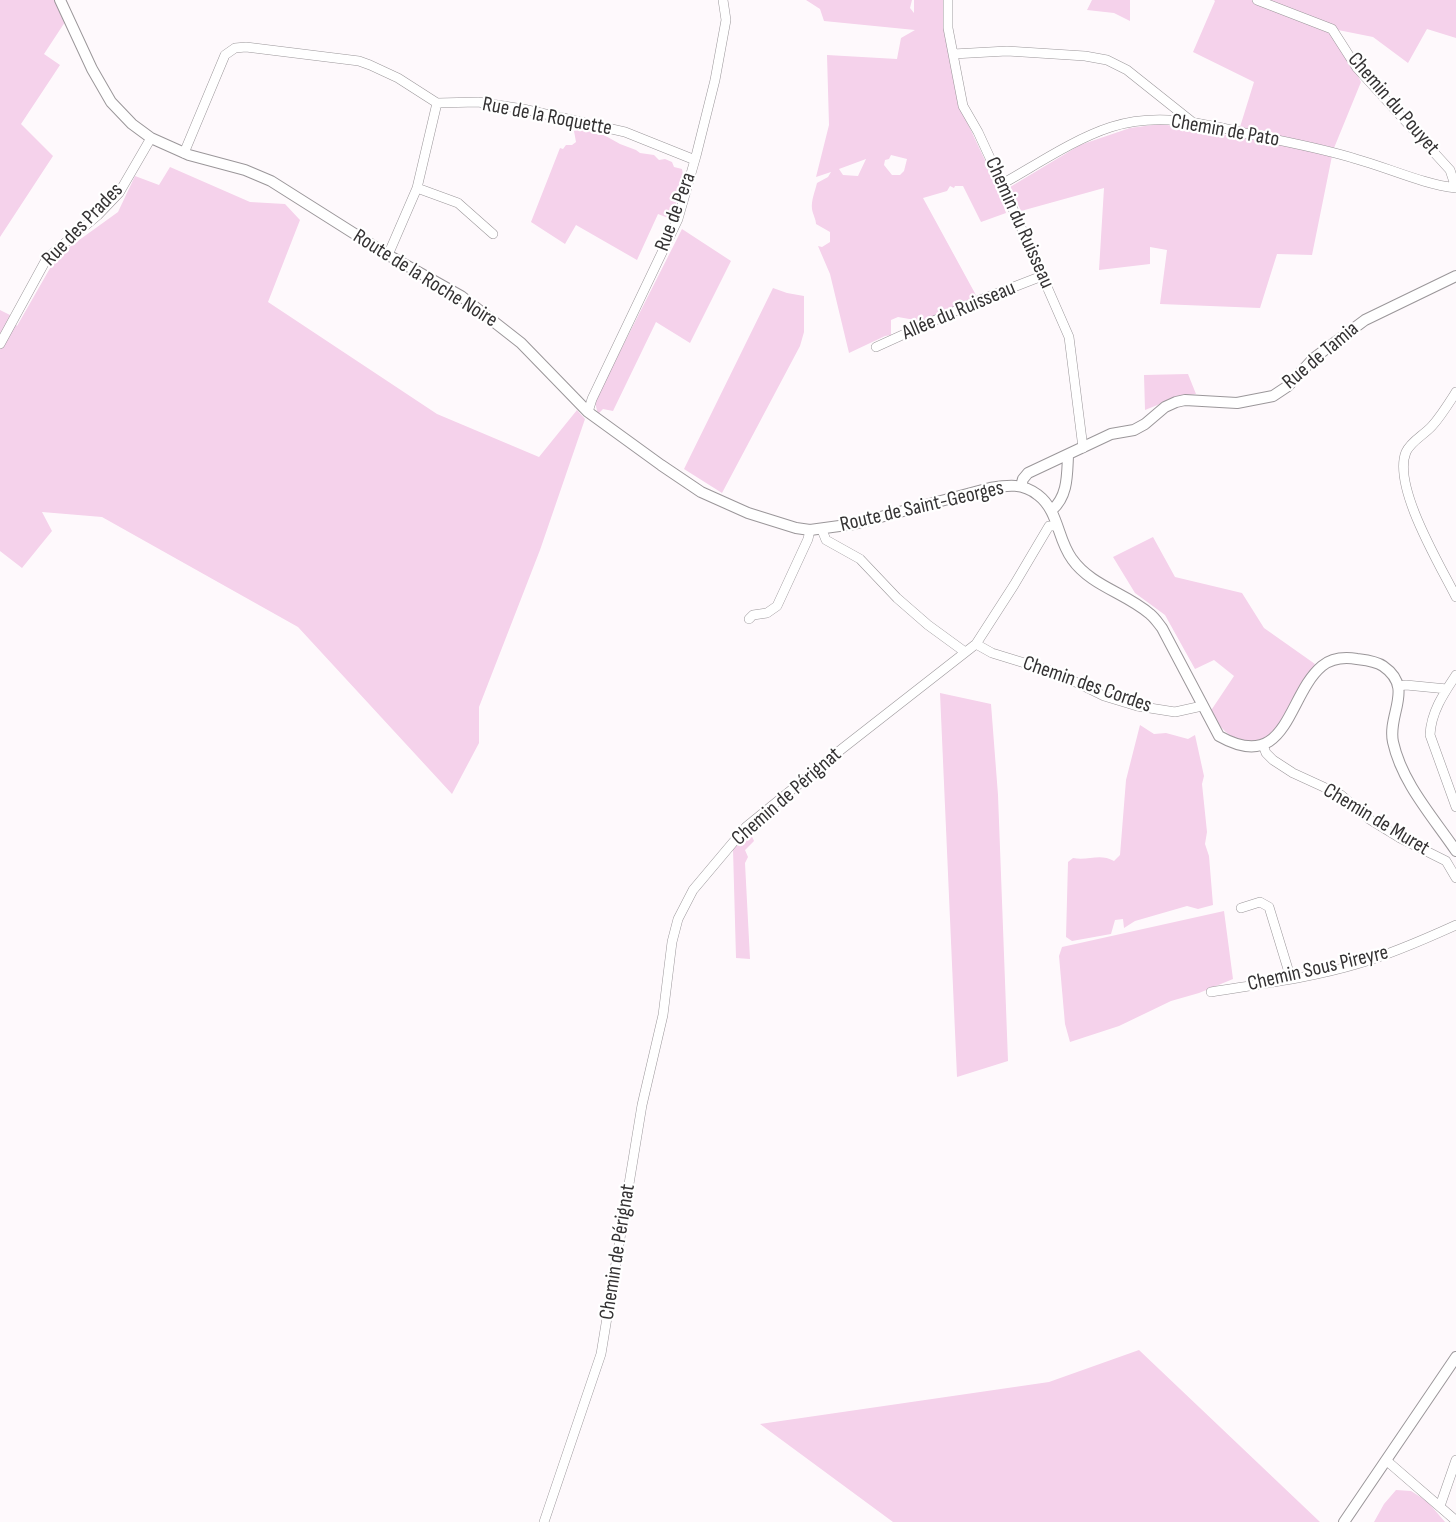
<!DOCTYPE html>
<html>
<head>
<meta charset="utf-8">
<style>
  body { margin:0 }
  canvas { display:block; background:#fef9fc }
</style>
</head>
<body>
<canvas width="1456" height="1522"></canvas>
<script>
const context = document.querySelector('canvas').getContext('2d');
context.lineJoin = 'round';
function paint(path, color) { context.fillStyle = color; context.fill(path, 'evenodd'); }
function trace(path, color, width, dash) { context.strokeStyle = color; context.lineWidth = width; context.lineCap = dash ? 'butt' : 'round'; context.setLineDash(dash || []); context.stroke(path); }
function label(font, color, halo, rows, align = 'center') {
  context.font = font + ' "Sofia Sans Condensed",sans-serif'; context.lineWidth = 4.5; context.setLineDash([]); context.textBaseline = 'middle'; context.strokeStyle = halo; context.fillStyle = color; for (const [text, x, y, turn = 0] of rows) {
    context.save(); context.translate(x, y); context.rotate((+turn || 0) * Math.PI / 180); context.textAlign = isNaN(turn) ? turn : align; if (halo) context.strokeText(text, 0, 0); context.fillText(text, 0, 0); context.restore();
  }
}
const green = new Path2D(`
  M0 0H55L65 22 44 54 60 65 21 124 53 156 0 237Z
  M806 0H912L910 8 914 13V0H944L959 105 999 190 1006 213 981 222 963 186H955L954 188 950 186 947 191 923 198 977 297 917 325 915 320 898 317 891 320V335L885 336 849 353 830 274 818 246 822 247 830 242V232L816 224C816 219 813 215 812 209 811 200 815 192 817 183L828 177 831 172 816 177 829 125 827 55 897 59 901 38 915 30 824 21 820 9ZM891 155 907 159 904 171 900 175H892L884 165 885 160 889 159ZM866 159 858 176 843 175 839 169Z
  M1092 0H1130V21L1114 13 1087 10Z
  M1214 0H1456V38L1427 29 1408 63 1373 37 1333 29 1361 82 1334 148 1240 127 1254 82 1193 52 1215 1Z
  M1161 124 1274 143 1332 156 1312 255 1277 254 1260 308 1160 304 1167 250 1150 247V264L1099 270 1104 188 1021 211 1010 187 1080 145 1130 128Z
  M581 128 599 135H604L620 144 636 150 640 153 654 155 659 160 665 159 672 162 674 167 682 169 683 175H686L676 204H674L669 212 673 220 658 214 637 260 576 225 565 244 531 222 560 148 563 149 566 145H572L576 142 574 131Z
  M170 167 250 202 285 204 300 220 268 302 437 414 539 457 577 410 585 419 540 550 479 707V743L452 794 298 627 102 517 42 512 52 531 22 568 0 551V310L10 315 17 326 57 256 118 212 135 176 159 185Z
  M682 229 731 261 690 343 656 322 613 411 603 409 598 414 595 403 599 393Z
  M773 288 787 293 804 296V332L800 346 722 493 684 469Z
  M1188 374 1196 394 1180 396 1145 410 1144 375Z
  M1153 537 1175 577 1242 593 1264 628 1315 664C1305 681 1279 734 1263 740 1260 741 1257 741 1254 741 1231 742 1222 730 1210 712L1234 676 1214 660 1195 669 1165 615 1135 593 1113 557Z
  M940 693 991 704 998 795 1008 1061 957 1077Z
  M1140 725 1154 734 1166 733 1188 739 1195 735 1204 776 1202 784 1207 832 1205 844 1209 856 1213 905 1198 909 1187 906 1135 921 1124 928 1123 919 1115 920 1111 934 1072 941 1066 937 1068 862 1073 858C1088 861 1100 853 1114 861L1120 855 1126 780Z
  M750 832 754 841 745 850 748 857 745 863 750 959 736 958 733 849Z
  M1224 911 1233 979 1199 993 1171 1001 1119 1026 1070 1042 1065 1024 1059 956 1062 947Z
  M1139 1350 1320 1522H893L760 1424 1049 1382Z
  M1396 1490 1411 1491 1427 1501 1445 1522H1374L1384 1504Z`);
const minor = new Path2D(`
  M948 0V28L963 106 978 132 1002 184 1069 337 1083 448
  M1257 0 1332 29 1357 68 1450 170 1456 188
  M953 54 1007 51 1085 56 1107 60 1127 70 1191 121
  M184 153 225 55 235 48 246 47 359 61 370 65 398 78 437 103 478 102 523 109 625 132 695 160
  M1002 184C1036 165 1074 139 1111 127 1162 111 1208 125 1258 136 1291 143 1324 149 1356 159 1389 168 1422 184 1456 188
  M417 188 458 203 493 234
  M388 255 417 188 437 103
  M0 344 47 258 98 215 119 193 151 138
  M876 347 975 302 1042 276
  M1456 392C1449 403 1441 416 1432 426 1424 435 1411 441 1406 452 1392 486 1440 565 1456 597
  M588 412 592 399 678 219 696 156 715 80 726 20 723 0
  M822 530 826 540 860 559 897 598 928 625 965 652
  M749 619 753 615 767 613 777 606 808 539 810 530
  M976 644 992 653 1057 673 1104 696 1137 706 1175 712 1202 706
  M1456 675C1444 693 1431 712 1430 735L1456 807
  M1398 686 1406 685 1447 689
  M1263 745 1266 753 1273 760 1293 773 1341 795 1369 819 1400 838 1446 861 1456 878
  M1241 908 1260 902 1269 907 1291 979
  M1211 992C1260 984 1310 978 1357 964 1391 954 1423 940 1456 925
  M1387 1461 1454 1519 1455 1522
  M1440 1506 1456 1460
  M544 1522 601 1354 642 1105 663 1015 672 942 678 919 693 890 746 827 843 748 976 644 1014 585 1049 526H1057`);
const tertiary = new Path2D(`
  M60 0 92 69 111 102 132 124 151 138 189 155 245 170 271 181 388 255 461 296 521 343 588 412 661 465 701 492 748 513 796 528 810 530 854 524 990 488C1008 485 1023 483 1038 495 1059 511 1057 539 1072 559 1091 586 1126 593 1150 614 1155 618 1158 623 1162 628L1219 736C1288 775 1287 695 1322 666 1332 658 1345 657 1357 659 1365 660 1376 661 1383 666 1415 688 1387 714 1393 742 1402 783 1433 817 1456 851
  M1021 486 1023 479 1028 473 1111 434 1134 430 1145 424 1165 407 1176 402 1185 400 1237 403 1273 396 1288 386 1314 358 1365 320 1456 276
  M1052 510C1068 496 1067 475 1068 456
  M1344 1522 1456 1357`);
const streetNames = [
  ["Chemin du Pouyet",1393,104,49],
  ["Rue de la Roquette",547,117,11],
  ["Chemin de Pato",1225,131,10],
  ["Rue de Pera",676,212,-70],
  ["Chemin du Ruisseau",1019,223,66],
  ["Rue des Prades",83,225,-46],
  ["Route de la Roche Noire",425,279,32],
  ["Allée du Ruisseau",959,311,-23],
  ["Rue de Tamia",1321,356,-40],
  ["Route de Saint-Georges",922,507,-13],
  ["Chemin des Cordes",1087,685,19],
  ["Chemin de Pérignat",787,797,-41],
  ["Chemin de Muret",1376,820,31],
  ["Chemin Sous Pireyre",1318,969,-13],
  ["Chemin de Pérignat",618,1252,-81]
];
paint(green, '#f5d2eb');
trace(minor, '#9b979a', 10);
trace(tertiary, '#9b979a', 12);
trace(minor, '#fff', 9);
trace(tertiary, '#fff', 10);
label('21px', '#343233', '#fff', streetNames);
</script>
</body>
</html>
